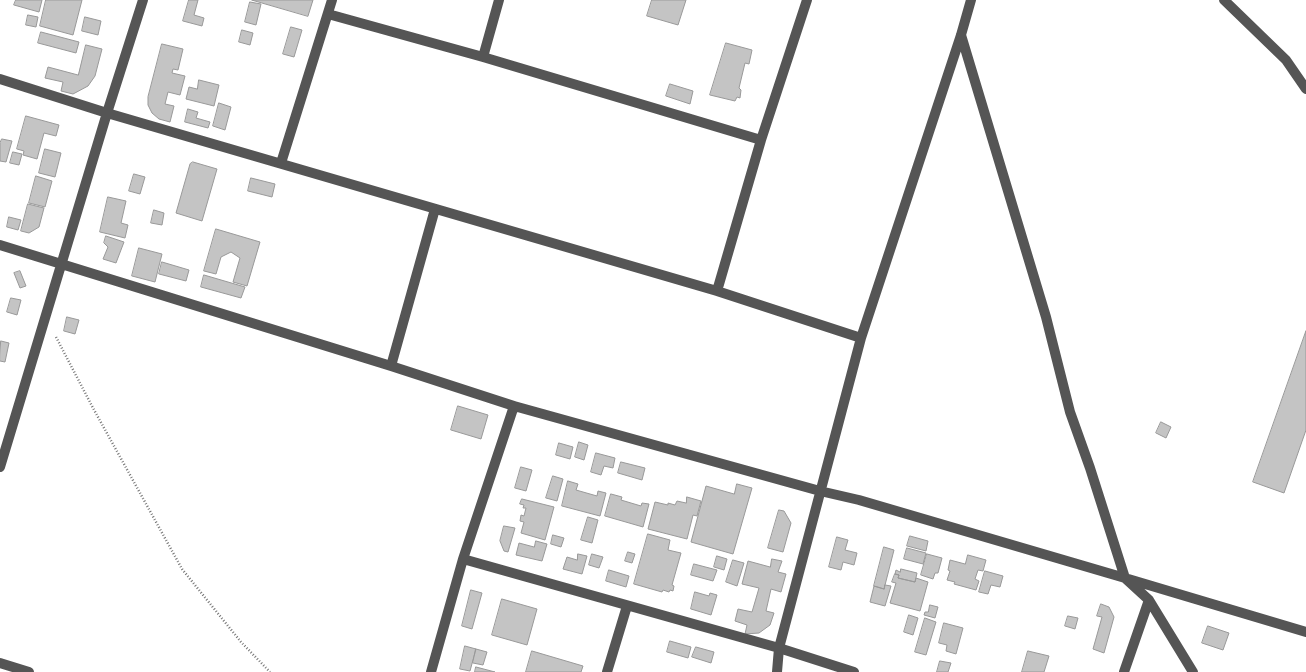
<!DOCTYPE html>
<html>
<head>
<meta charset="utf-8">
<style>
  body { margin:0 }
  canvas { display:block; background:#fff }
</style>
</head>
<body>
<canvas width="1306" height="672"></canvas>
<script>
const context = document.querySelector('canvas').getContext('2d');
context.lineJoin = 'round';
function paint(path, color) { context.fillStyle = color; context.fill(path, 'evenodd'); }
function trace(path, color, width, dash) { context.strokeStyle = color; context.lineWidth = width; context.lineCap = dash ? 'butt' : 'round'; context.setLineDash(dash || []); context.stroke(path); }
const building = new Path2D(`
  M16 0H42L39 12 14 5Z
  M46 0H82L73 35 40 26Z
  M189 0H198L194 15 204 18 202 26 183 21Z
  M252 0H313L308 16Z
  M652 0H686L678 25 647 16Z
  M250 2 261 4 256 25 245 22Z
  M28 15 38 17 36 27 26 25Z
  M85 17 101 21 98 35 82 31Z
  M291 27 302 30 294 57 283 54Z
  M242 30 253 33 250 45 239 42Z
  M41 32 79 42 76 53 38 43Z
  M726 43 752 50 749 64 745 63 739 88 741 90 740 98 737 97 735 101 710 95Z
  M162 44 183 49 178 70 173 69 172 73 185 76 180 95 168 92 165 104 174 106 170 122 159 119 152 113 148 105V97Z
  M86 45 102 49 95 76 88 86 73 94 61 91 63 82 45 78 48 67 78 75Z
  M199 80 219 85 214 106 186 99 189 87 197 89Z
  M670 84 693 91 690 104 666 96Z
  M219 103 231 107 225 130 213 126Z
  M188 109 198 112 196 118 210 122 208 128 185 122Z
  M26 116 59 125 56 136 44 133 37 159 23 155 24 151 17 149Z
  M2 139 12 141 6 162 0 161V143Z
  M45 149 61 153 55 177 39 173Z
  M13 152 22 154 19 165 10 163Z
  M193 162 217 169 202 221 176 213 190 164Z
  M134 174 145 177 140 194 129 191Z
  M36 176 52 181 45 207 29 203Z
  M251 178 275 184 272 197 248 191Z
  M108 197 126 201 121 223 128 225 125 238 100 232Z
  M28 204 44 208 39 227 29 233 21 231Z
  M154 210 164 213 162 225 151 223Z
  M9 217 21 220 18 230 7 227Z
  M216 229 260 242 247 286 233 282 240 258 231 252 221 257 216 274 204 271Z
  M106 236 124 242 116 263 103 259 108 247 104 243Z
  M139 248 162 254 155 282 132 276Z
  M162 262 189 270 186 281 159 274Z
  M20 271 26 286 20 288 14 273Z
  M204 275 245 287 241 298 201 287Z
  M11 298 21 300 17 315 7 312Z
  M67 317 79 320 75 334 64 331Z
  M1306 331V430L1284 493 1253 482Z
  M1 341 9 343 5 362 0 361Z
  M458 406 488 415 481 439 451 430Z
  M1161 422 1171 427 1166 438 1156 433Z
  M579 442 588 445 584 460 575 457Z
  M559 443 573 447 570 459 556 455Z
  M596 453 615 458 613 468 604 466 601 475 591 472Z
  M621 462 645 468 642 480 618 473Z
  M521 467 532 470 526 491 515 488Z
  M553 476 563 479 557 501 546 498Z
  M568 481 578 484 576 490 597 496 598 491 606 493 600 516 562 506Z
  M737 484 752 488 733 554 691 542 706 486 734 494Z
  M611 494 622 497 621 500 641 506 642 503 649 504 643 527 605 516Z
  M687 497 701 501 697 516 693 515 687 539 648 529 655 502 668 505V503L675 505 677 501 686 503Z
  M522 499 554 507 545 540 521 533 524 522 520 521 521 515 524 516 526 508H523L524 505 520 504Z
  M779 510 784 511 791 523 783 552 768 548Z
  M588 517 598 520 592 543 581 540Z
  M504 526 515 528 508 552 504 551 500 541Z
  M648 534 670 540 668 550 681 553 672 585 674 586 673 591 670 590 669 592 663 590 662 592 634 584Z
  M553 535 564 538 561 547 551 544Z
  M910 536 928 541 926 551 907 546Z
  M837 537 848 540 845 550 857 553 854 565 843 562 841 570 829 567Z
  M536 541 547 544 542 561 516 555 519 543 534 547Z
  M884 547 894 550 884 589 874 586Z
  M907 548 926 553 923 564 904 559Z
  M628 552 635 554 632 563 625 561Z
  M578 554 587 556 582 574 563 569 567 557 577 560Z
  M592 554 603 557 599 568 589 565Z
  M927 554 942 558 938 573H935L933 579 921 575Z
  M968 555 986 560 983 571 978 570 975 579 979 581 976 590 954 584 955 582 947 580 950 571 948 570 950 560 965 564Z
  M717 556 727 559 724 570 714 567Z
  M772 559 782 561 778 572 786 574 781 592 771 589 766 611 774 613 770 625 759 633 745 634 747 625 735 621 738 609 752 612 759 588 742 584 748 561 770 567Z
  M733 560 744 563 737 586 726 582Z
  M694 564 717 570 713 581 691 575Z
  M901 569 917 573 915 582 898 578 899 575 895 574 896 570 900 572Z
  M609 570 629 576 626 587 606 581Z
  M985 571 1003 576 1000 587 991 585 988 594 979 592Z
  M895 574 899 575 898 578 915 582 916 578 928 582 920 611 890 603 896 583 892 582Z
  M885 585 891 586 885 606 870 602 874 586 884 589Z
  M471 590 482 593 472 629 462 626Z
  M695 592 709 596 710 593 717 595 711 615 691 609Z
  M502 599 537 609 527 645 492 635Z
  M1101 604 1109 607 1114 617 1104 653 1093 649 1102 617 1097 616Z
  M930 605 938 607 935 618 924 615 925 612H928Z
  M909 615 918 618 913 635 904 632Z
  M1068 616 1078 618 1075 629 1065 626Z
  M925 618 936 622 926 655 915 652Z
  M944 623 963 628 956 654 946 651 947 645 939 643Z
  M1208 626 1229 633 1223 650 1202 643Z
  M670 641 691 647 688 658 667 652Z
  M465 646 476 649 470 671 460 669Z
  M696 647 714 652 711 663 692 657Z
  M476 649 487 652 483 665 473 663Z
  M532 651 583 666 581 672H526Z
  M1028 651 1049 656 1044 672H1022Z
  M940 661 951 663 948 672H937Z
  M476 667 495 672H475Z`);
const path = new Path2D(`
  M56 337 93 408 182 569 241 642 270 672`);
const minor = new Path2D(`
  M1224 0 1286 60 1306 89
  M328 14 483 57 761 140
  M961 35 1046 317 1070 412 1090 468 1125 578 1149 600 1193 672
  M483 57 499 0
  M0 79 107 113 717 291 861 338
  M281 163 332 0
  M0 245 391 366 514 406 820 491 859 500 1125 578 1306 632
  M717 291 761 140 807 0
  M391 366 435 209
  M0 467 107 113 143 0
  M463 559 779 648 854 672
  M0 663 29 672
  M431 672 463 559 514 406
  M607 672 627 606
  M777 672 779 648 861 338 961 35 971 0
  M1124 672 1149 600`);
paint(building, '#c4c4c4');
trace(building, '#999', 1);
trace(path, '#777', 2.5, [1, 2]);
trace(minor, '#555', 10);
</script>
</body>
</html>
